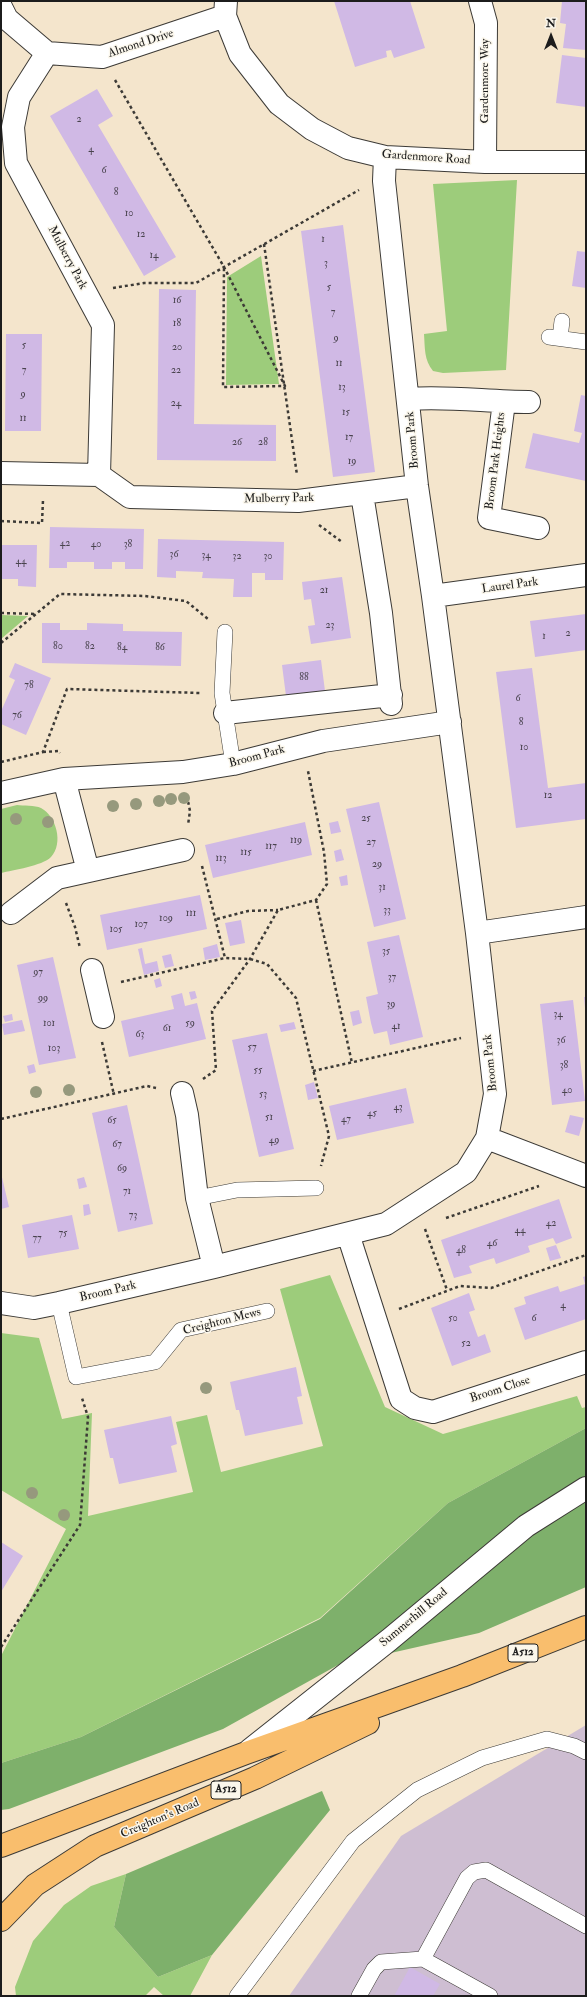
<!DOCTYPE html>
<html>
<head>
<meta charset="utf-8">
<style>
  body { margin:0 }
  #map { position:relative; width:587px; height:1997px; overflow:hidden; background:#f4e5cc; font-family:"IM FELL Double Pica",serif }
  canvas { display:block }
  .frame { position:absolute; inset:0; border:2px solid #1c1c1c; pointer-events:none }
  .north { position:absolute; left:531px; top:16px; width:40px; height:40px; -webkit-text-stroke:3px #fbf7ec; paint-order:stroke; rotate:0deg; font-size:11px; font-weight:700; line-height:16px; text-align:center; color:#1c1c1c }
  .north::after { content:''; display:block; margin:auto; width:14px; height:18px; background:#1c1c1c; clip-path:polygon(50% 0,100% 100%,50% 72%,0 100%) }
</style>
</head>
<body>
<div id="map">
<canvas width="587" height="1997"></canvas>
<div class="frame"></div>
<div class="north">N</div>
</div>
<script>
const context = document.querySelector('canvas').getContext('2d');
context.lineJoin = 'round';
function paint(path, color) { context.fillStyle = color; context.fill(path, 'evenodd'); }
function trace(path, color, width, dash) { context.strokeStyle = color; context.lineWidth = width; context.lineCap = dash ? 'butt' : 'round'; context.setLineDash(dash || []); context.stroke(path); }
function label(font, color, halo, rows, align = 'center') {
  context.font = font + ' "IM FELL Double Pica",serif'; context.lineWidth = 3; context.setLineDash([]); context.textBaseline = 'middle'; context.strokeStyle = halo; context.fillStyle = color; for (const [text, x, y, turn = 0] of rows) {
    context.save(); context.translate(x, y); context.rotate((+turn || 0) * Math.PI / 180); context.textAlign = isNaN(turn) ? turn : align; if (halo) context.strokeText(text, 0, 0); context.fillText(text, 0, 0); context.restore();
  }
}
const industrial = new Path2D(`
  M586 1725V1996H289L401 1836Z`);
const green = new Path2D(`
  M517 180 506 370 443 373 433 371C424 360 425 348 424 334L447 331 433 184Z
  M261 256 279 384 226 385 227 277Z
  M1 615 28 616 1 639Z
  M17 805C23 806 35 805 41 808 56 816 64 843 51 857 42 866 13 870 1 873V809Z
  M330 1275 385 1407 443 1434 577 1396 582 1408 586 1407V1428L448 1503 320 1618 81 1737 1 1763V1656L66 1529 1 1490V1333L39 1338 62 1419 92 1413 88 1516 193 1492 176 1422 207 1415 221 1472 323 1446 280 1289Z
  M126 1874 114 1927 158 1977 212 1955 190 1996H164L154 1987 145 1996H16L15 1987 33 1941 64 1905 91 1886Z`);
const forest = new Path2D(`
  M586 1428V1587L479 1633 338 1665 223 1729 9 1809 1 1810V1763L81 1737 320 1619 448 1503Z
  M322 1791 330 1810 212 1955 158 1977 114 1927 126 1874Z`);
const building = new Path2D(`
  M334 1H410L425 48 394 58 391 50 386 51 387 57 355 67Z
  M562 1H586V50L563 48 566 24 560 23Z
  M562 55 586 58V107L556 103Z
  M97 89 113 116 98 125 176 257 144 276 50 116Z
  M343 225 375 472 333 477 301 231Z
  M577 251 586 252V288L572 286Z
  M159 289 196 290 194 424 276 425V461L157 460Z
  M6 334H42L41 431H5Z
  M581 395 586 396V481L525 468 533 433 579 443 582 433 574 431Z
  M50 527 144 529 143 569H125V562H112V569H94V562H67V568H49Z
  M158 539 284 542 283 580H265V573H252V597H233L234 579 202 578 203 572 176 571V578L157 577Z
  M1 545H37L36 587 18 586V579H1Z
  M342 577 351 638 311 644 308 626 315 625 311 599 304 600 302 582Z
  M586 614V650L535 657 530 621Z
  M42 623H60V630H87V623L123 624V631L182 632 181 666 42 663Z
  M321 660 325 691 286 696 282 665Z
  M15 663 51 678 26 735 1 724V708L2 709 15 680 9 677Z
  M532 668 548 788 586 783V819L516 828 496 672Z
  M379 802 406 919 374 927 346 809Z
  M338 821 341 832 331 834 329 823Z
  M305 822 312 855 213 878 205 845Z
  M341 849 344 860 336 862 334 851Z
  M347 875 348 885 341 886 339 877Z
  M200 895 207 929 107 950 100 915Z
  M241 920 245 943 230 946 225 923Z
  M399 935 423 1037 390 1045 387 1031 374 1034 371 1023 366 997 378 994 367 942Z
  M217 944 220 957 205 960 203 948Z
  M142 948 145 964 157 961 159 971 144 975 138 949Z
  M171 954 174 966 165 968 162 956Z
  M53 957 76 1058 39 1065 17 965Z
  M160 978 162 986 156 988 154 980Z
  M195 991 197 998 191 1000 189 992Z
  M182 993 185 1006 197 1003 206 1039 129 1057 121 1021 174 1009 171 996Z
  M584 997H586V1008H585Z
  M573 1000 585 1101 552 1105 540 1004Z
  M359 1010 362 1023 353 1026 350 1012Z
  M12 1014 13 1020 5 1022 3 1016Z
  M22 1020 25 1031 4 1035 2 1024Z
  M294 1022 296 1029 281 1032 279 1025Z
  M267 1033 294 1149 259 1157 232 1040Z
  M34 1064 36 1072 29 1074 27 1066Z
  M314 1082 318 1098 308 1100 305 1085Z
  M406 1088 414 1123 337 1140 329 1106Z
  M127 1105 153 1224 118 1232 92 1113Z
  M570 1115 584 1118 579 1136 565 1132Z
  M1 1173 9 1207 1 1209Z
  M84 1177 87 1187 79 1189 77 1179Z
  M559 1199 572 1238 556 1244 553 1238 540 1242 528 1246 530 1252 496 1264 494 1258 481 1262 469 1266 472 1273 454 1278 441 1240Z
  M89 1204 91 1214 84 1216 83 1205Z
  M72 1215 79 1249 28 1258 22 1225Z
  M556 1245 561 1258 550 1261 546 1248Z
  M586 1276V1319L525 1340 514 1308 526 1304 524 1297 558 1286 560 1292 585 1284 583 1277Z
  M469 1293 475 1310 469 1312 478 1337 485 1334 491 1352 452 1366 431 1308Z
  M296 1367 302 1396 297 1397 303 1424 245 1436 239 1410H236L230 1382Z
  M171 1416 177 1444 171 1446 177 1472 119 1484 113 1458H110L104 1430Z
  M1 1542 23 1556 1 1592Z
  M410 1967 440 1984 433 1996H394Z`);
const path = new Path2D(`
  M115 80 224 267 285 386 223 387 224 267
  M264 244 297 475
  M113 288 144 283H196L359 190
  M1 521 42 523 43 500
  M319 525 342 542
  M1 613 36 614
  M1 643 60 594 145 596 186 601 208 619
  M43 752 59 751 60 753
  M1 762 43 752 67 689 200 693
  M187 796 190 811 188 825
  M202 866 225 958
  M316 900 352 1063
  M66 903 75 927 80 948
  M217 919 248 911 278 910
  M121 982 225 958 250 959 267 964 296 998 329 1136 321 1166
  M102 1042 114 1095
  M313 1071 461 1038
  M203 1079 216 1070 212 1011 250 959 278 910 316 900 327 884 324 852 308 771
  M1 1119 147 1086 156 1088
  M446 1218 539 1186
  M425 1229 447 1290
  M399 1309 460 1286 491 1288 586 1255
  M1 1647 80 1525 88 1417 82 1398`);
const lane = new Path2D(`
  M549 337 586 342
  M560 338 562 321
  M225 632 222 693 233 764
  M197 1198 237 1190 316 1188
  M59 1303 76 1377 155 1362 181 1330 267 1311
  M423 1959 490 1996
  M237 1996 353 1841 417 1790 482 1758 547 1739 574 1746 586 1752
  M359 1996 374 1969 381 1962 423 1959 467 1878 474 1872 486 1870 586 1926`);
const street = new Path2D(`
  M226 1 225 16 240 54 279 104 312 129 348 148 385 157 485 162H586
  M480 1 486 23 485 162
  M1 7 7 19 47 53 102 57 225 16
  M409 399C449 396 489 402 529 402
  M504 402 489 518 538 528
  M1 473 99 475 103 325 16 163 13 127 19 97 47 53
  M99 475 130 497 298 501 417 486
  M362 494 381 613 391 704
  M433 596 586 575
  M225 713 391 695
  M64 779 88 871
  M1 793 64 779 183 772 233 764 323 741 450 722
  M11 913 57 878 183 850
  M477 933 586 917
  M92 970 103 1017
  M182 1093 187 1115 197 1198 214 1267
  M487 1138 586 1176
  M348 1234 401 1399 415 1408 433 1412 586 1362
  M1 1303 34 1308 59 1303 214 1267 386 1224 466 1172 487 1138 495 1094 477 933 433 596 417 486 384 181 385 157
  M250 1750 389 1640 526 1526 586 1488`);
const highway = new Path2D(`
  M1 1846 246 1753 462 1676 586 1627
  M1 1920 35 1885 95 1846 255 1778 368 1723`);
const trees = [
  [184,798],
  [171,799],
  [159,801],
  [136,804],
  [113,806],
  [16,819],
  [48,822],
  [69,1090],
  [36,1092],
  [206,1388],
  [32,1493],
  [64,1515]
];
const numberNames = [
  ["2",79,120],
  ["4",91,150],
  ["6",104,171],
  ["8",116,193],
  ["10",129,214],
  ["12",141,235],
  ["1",323,240],
  ["14",154,256],
  ["3",326,264],
  ["5",329,288],
  ["16",177,301],
  ["7",333,313],
  ["18",177,324],
  ["9",336,339],
  ["5",24,346],
  ["20",177,348],
  ["11",339,364],
  ["7",24,371],
  ["22",176,371],
  ["13",342,388],
  ["9",23,395],
  ["24",176,404],
  ["15",346,413],
  ["11",23,419],
  ["17",349,438],
  ["26",237,443],
  ["28",263,443],
  ["19",352,462],
  ["42",65,544],
  ["40",96,545],
  ["38",128,545],
  ["36",174,555],
  ["34",206,556],
  ["32",237,557],
  ["30",268,557],
  ["44",21,562],
  ["21",324,591],
  ["23",330,626],
  ["2",568,634],
  ["1",544,637],
  ["80",58,647],
  ["82",90,647],
  ["84",122,648],
  ["86",160,648],
  ["88",304,678],
  ["78",29,686],
  ["6",518,699],
  ["76",17,716],
  ["8",521,723],
  ["10",524,748],
  ["12",548,796],
  ["25",366,819],
  ["119",296,841],
  ["27",371,843],
  ["117",271,847],
  ["115",246,853],
  ["113",221,859],
  ["29",377,865],
  ["31",382,888],
  ["33",387,911],
  ["111",191,914],
  ["109",166,919],
  ["107",141,925],
  ["105",116,930],
  ["35",386,952],
  ["97",38,973],
  ["37",392,978],
  ["99",43,999],
  ["39",391,1005],
  ["34",558,1015],
  ["101",49,1024],
  ["59",190,1024],
  ["41",396,1027],
  ["61",167,1029],
  ["63",140,1035],
  ["36",561,1041],
  ["57",252,1048],
  ["103",54,1049],
  ["38",564,1066],
  ["55",258,1071],
  ["40",567,1091],
  ["53",263,1095],
  ["43",398,1108],
  ["45",372,1114],
  ["51",269,1118],
  ["47",346,1120],
  ["65",112,1121],
  ["49",274,1141],
  ["67",117,1145],
  ["69",122,1169],
  ["71",127,1192],
  ["73",133,1216],
  ["42",551,1224],
  ["44",520,1231],
  ["75",63,1234],
  ["77",37,1239],
  ["46",492,1244],
  ["48",461,1251],
  ["4",563,1306],
  ["50",453,1319],
  ["6",534,1319],
  ["52",466,1344]
];
const shields = [
  [523,1653,30],
  [226,1790,30]
];
const shieldNames = [
  ["A512",523,1653],
  ["A512",226,1790]
];
const streetNames = [
  ["Almond Drive",141,44,-18],
  ["Gardenmore Way",485,81,-90],
  ["Gardenmore Road",426,158,4],
  ["Mulberry Park",67,258,62],
  ["Broom Park",413,440,-95],
  ["Broom Park Heights",496,461,-83],
  ["Mulberry Park",279,499,-1],
  ["Laurel Park",510,586,-8],
  ["Broom Park",257,757,-15],
  ["Broom Park",491,1063,-96],
  ["Broom Park",108,1292,-13],
  ["Creighton Mews",222,1322,-14],
  ["Broom Close",500,1390,-18],
  ["Summerhill Road",414,1618,-40],
  ["Creighton's Road",160,1819,-23]
];
paint(industrial, '#cebed2');
paint(green, '#9dcc7b');
paint(forest, '#7eb06b');
paint(building, '#d0b9e5');
trace(lane, '#3c3a36', 16);
trace(street, '#3c3a36', 24);
trace(highway, '#3c3a36', 24);
trace(path, '#3c3a36', 2.5, [3, 3]);
trace(lane, '#fff', 15);
trace(street, '#fff', 22);
trace(highway, '#f9be6d', 22);
context.fillStyle = '#96997d';
for (const [x, y] of trees) { context.beginPath(); context.arc(x, y, 6, 0, 2 * Math.PI); context.fill(); }
label('10px', '#49434e', null, numberNames);
for (const [x, y, w] of shields) { const box = new Path2D(); box.roundRect(x - w / 2, y - 9, w, 18, 3); context.fillStyle = '#fbf7ec'; context.fill(box); trace(box, '#1c1c1c', 1); }
label('bold 11px', '#1c1c1c', null, shieldNames);
label('12px', '#1c1c1c', '#fbf7ec', streetNames);
</script>
</body>
</html>
